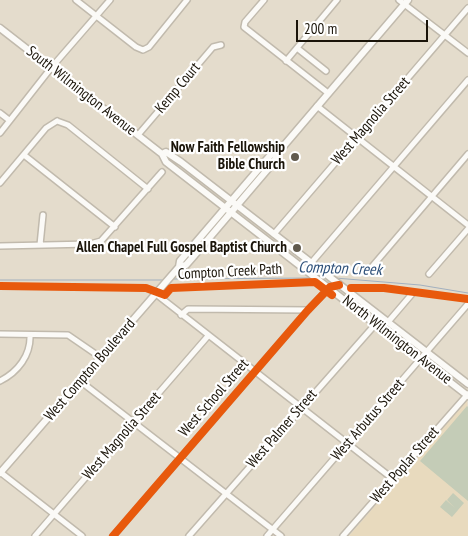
<!DOCTYPE html>
<html>
<head>
<meta charset="utf-8">
<style>
  body { margin:0 }
  #map { position:relative; width:468px; height:536px; overflow:hidden; background:#e4dccc; font-family:"PT Sans Narrow",sans-serif }
  canvas { display:block }
  .scale { position:absolute; left:296px; top:20px; width:132px; height:22px; box-sizing:border-box; border:2px solid #1a1409; border-top:0; padding-left:6px; font-size:15px; line-height:18px; white-space:nowrap; color:#1a1409; -webkit-text-stroke:4px #fff; paint-order:stroke }
</style>
</head>
<body>
<div id="map">
<canvas width="468" height="536"></canvas>
<div class="scale">200 m</div>
</div>
<script>
const context = document.querySelector('canvas').getContext('2d');
context.lineJoin = 'round';
function paint(path, color) { context.fillStyle = color; context.fill(path, 'evenodd'); }
function trace(path, color, width, dash) { context.strokeStyle = color; context.lineWidth = width; context.lineCap = dash ? 'butt' : 'round'; context.setLineDash(dash || []); context.stroke(path); }
function label(font, color, halo, rows, align = 'center') {
  context.font = font + ' "PT Sans Narrow",sans-serif'; context.lineWidth = 4.5; context.setLineDash([]); context.textBaseline = 'middle'; context.strokeStyle = halo; context.fillStyle = color; for (const [text, x, y, turn = 0] of rows) {
    context.save(); context.translate(x, y); context.rotate((+turn || 0) * Math.PI / 180); context.textAlign = isNaN(turn) ? turn : align; if (halo) context.strokeText(text, 0, 0); context.fillText(text, 0, 0); context.restore();
  }
}
const built = new Path2D(`
  M467 400 468 536H349Z`);
const green = new Path2D(`
  M467 406 468 407V501L420 461Z
  M453 493 464 503 452 517 440 507 446 500 455 508 447 500Z`);
const stream = new Path2D(`
  M335 278 420 285 468 293
  M172 279 311 278
  M0 280H163`);
const minor = new Path2D(`
  M76 0 136 47 143 50 149 47 187 0
  M264 0 245 22 244 27 328 93
  M399 0 468 53
  M297 48 326 71
  M286 61 337 0
  M317 106 468 225
  M0 113 9 120
  M57 121 68 125 148 189
  M0 133 51 68 110 0
  M138 135 213 47 221 45
  M24 155 115 227
  M0 183 46 128 57 121
  M274 234 468 8
  M40 245 43 215
  M0 246 90 244 101 241 162 172
  M306 269 468 80
  M370 269 468 154
  M429 274 468 229
  M156 294 393 479
  M181 315 188 309 308 310
  M0 334 68 335 100 357
  M0 381C18 372 31 355 30 335
  M80 381 281 536
  M0 472 82 536
  M35 536 208 336
  M113 536 308 310 330 287 339 285
  M189 536 373 327 388 322 412 294
  M267 536 468 304
  M343 536 468 394`);
const major = new Path2D(`
  M0 28 162 154 166 162 468 396
  M162 154 166 152 181 162 468 384
  M179 267 180 261 274 151 281 149
  M0 473 179 267 186 265 193 257 273 163 281 149 408 0`);
const cycleway = new Path2D(`
  M0 286 146 288 165 295 171 288 315 282 332 295
  M351 288H384L468 299
  M113 536 308 310 330 287 339 285`);
const markers = [
  [295,157,5,"#615a4d"],
  [297,248,5,"#615a4d"]
];
const streetNames = [
  ["Kemp Court",178,88,-50],
  ["South Wilmington Avenue",81,91,38],
  ["West Magnolia Street",371,121,-49],
  ["Compton Creek Path",230,272,-3],
  ["North Wilmington Avenue",397,340,38],
  ["West Compton Boulevard",90,370,-49],
  ["West School Street",214,398,-49],
  ["West Arbutus Street",368,420,-49],
  ["West Palmer Street",282,429,-49],
  ["West Magnolia Street",122,436,-49],
  ["West Poplar Street",405,465,-49]
];
const poiNames = [
  ["Now Faith Fellowship",285,148],
  ["Bible Church",285,165],
  ["Allen Chapel Full Gospel Baptist Church",287,248]
];
const waterNames = [
  ["Compton Creek",340,269,2]
];
paint(built, '#e8dabe');
paint(green, '#c4ccb7');
trace(stream, '#a2b0bf', 1);
trace(minor, '#c1baad', 8);
trace(major, '#c1baad', 9);
trace(minor, '#fbfaf7', 5);
trace(major, '#fbfaf7', 6);
trace(cycleway, '#e8590c', 8);
for (const [x, y, r, color] of markers) { const dot = new Path2D(); dot.arc(x, y, r, 0, 2 * Math.PI); context.fillStyle = color; context.fill(dot); trace(dot, '#fff', 2); }
label('15px', '#1a1409', '#fff', streetNames);
label('bold 15px', '#1a1409', '#fff', poiNames, 'right');
label('italic 16px', '#2e5079', '#fff', waterNames);
</script>
</body>
</html>
